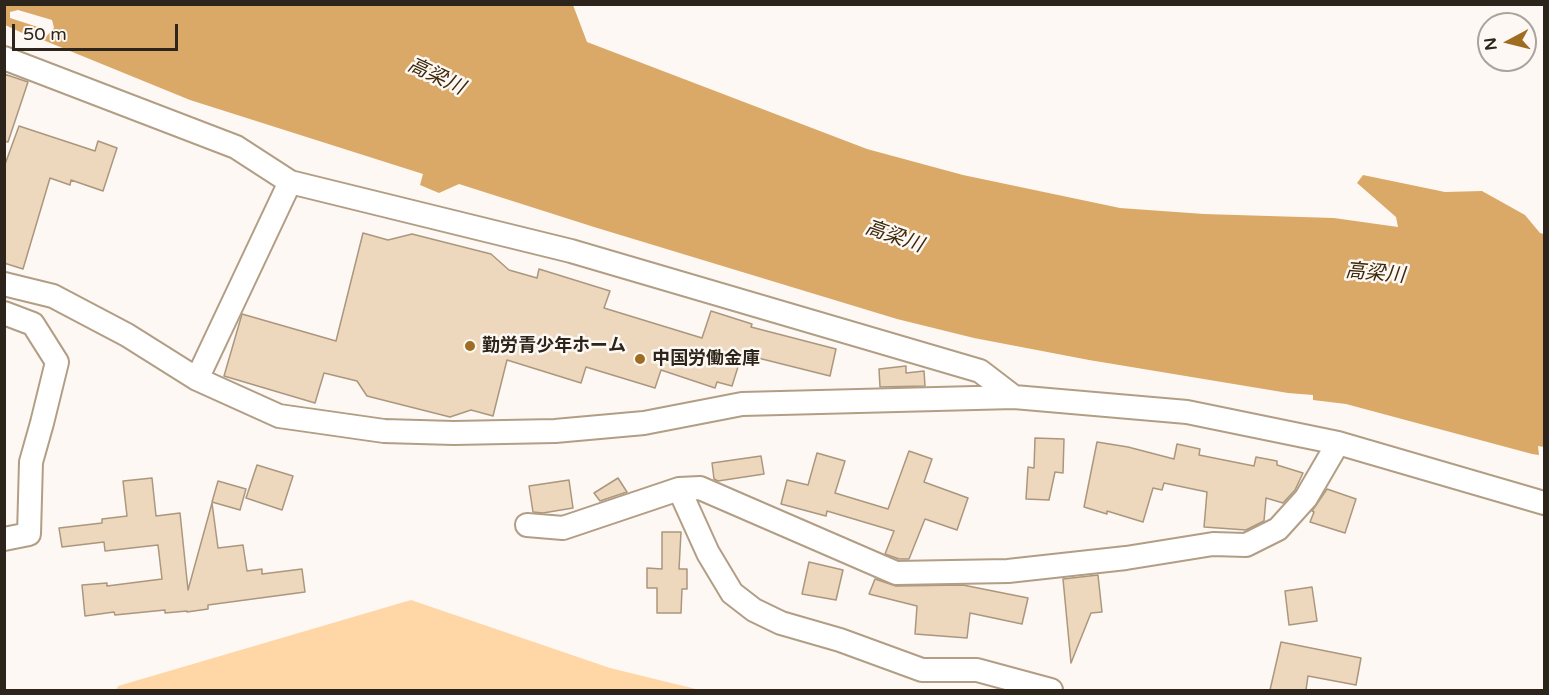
<!DOCTYPE html>
<html>
<head>
<meta charset="utf-8">
<style>
  body { margin:0 }
  #map { position:relative; width:1549px; height:695px; overflow:hidden; background:#fdf8f3; font-family:"Varela Round",sans-serif }
  canvas { display:block }
  .frame { position:absolute; inset:0; border:6px solid #2d251b; pointer-events:none }
  .north { position:absolute; left:1477px; top:12px; width:60px; height:60px; box-sizing:border-box; background:#fdf8f3; border:2px solid #aaa49d; border-radius:50%; rotate:263deg; font-size:16px; font-weight:700; line-height:24px; text-align:center; color:#2d251b }
  .north::after { content:''; display:block; margin:auto; width:21px; height:27px; background:#9e6d22; clip-path:polygon(50% 0,100% 100%,50% 72%,0 100%) }
  .scale { position:absolute; left:12px; top:24px; width:166px; height:27px; box-sizing:border-box; border:3px solid #2d251b; border-top:0; padding-left:8px; font-size:18px; line-height:21px; white-space:nowrap; color:#2d251b; -webkit-text-stroke:4px #fdf8f3; paint-order:stroke }
</style>
</head>
<body>
<div id="map">
<canvas width="1549" height="695"></canvas>
<div class="frame"></div>
<div class="north">N</div>
<div class="scale">50 m</div>
</div>
<script>
const context = document.querySelector('canvas').getContext('2d');
context.lineJoin = 'round';
function paint(path, color) { context.fillStyle = color; context.fill(path, 'evenodd'); }
function trace(path, color, width, dash) { context.strokeStyle = color; context.lineWidth = width; context.lineCap = dash ? 'butt' : 'round'; context.setLineDash(dash || []); context.stroke(path); }
function label(font, color, halo, rows, align = 'center') {
  context.font = font + ' "Varela Round","Noto Sans JP",sans-serif'; context.lineWidth = 5; context.setLineDash([]); context.textBaseline = 'middle'; context.strokeStyle = halo; context.fillStyle = color; for (const [text, x, y, turn = 0] of rows) {
    context.save(); context.translate(x, y); context.rotate((+turn || 0) * Math.PI / 180); context.textAlign = isNaN(turn) ? turn : align; if (halo) context.strokeText(text, 0, 0); context.fillText(text, 0, 0); context.restore();
  }
}
const green = new Path2D(`
  M411 600 610 668 700 690H116L118 686Z`);
const water = new Path2D(`
  M5 4 573 5 587 42 867 149 963 175 1120 208 1204 214 1334 218 1398 227 1396 217 1357 183 1363 175 1445 192 1482 191 1525 215 1540 233 1544 234V447L1538 446 1539 455 1532 454 1346 404 1313 400V395L1288 393 1089 360 974 338 897 319 594 227 459 184 439 193 420 185 423 174 190 100 43 40 54 28 52 20 18 10 10 12V18L38 27 31 37 5 25Z`);
const building = new Path2D(`
  M4 74 28 82 8 142 4 141Z
  M19 126 95 151 98 141 117 148 103 191 71 180 70 185 50 178 23 269 4 263V167Z
  M363 233 388 240 412 234 491 254 509 270 537 278 539 269 610 291 604 308 702 338 711 311 752 324 751 327 836 349 830 376 742 354 732 386 717 382 715 388 661 370 655 388 586 367 581 383 507 360 493 416 471 410 450 417 367 396 357 381 324 373 315 403 224 376 242 314 336 341Z
  M906 366V373L924 371 925 386 880 387 879 369Z
  M1035 438 1064 439 1063 473 1055 472 1049 500 1026 499 1028 467 1034 468Z
  M1097 442 1128 447 1174 459 1177 444 1200 449 1199 455 1254 466 1256 457 1277 461V465L1303 473 1295 490 1283 503 1266 498 1264 521 1246 530 1204 527 1207 492 1164 483 1162 490 1153 488 1143 522 1107 511V514L1084 507Z
  M909 451 932 459 924 482 968 498 957 530 925 519 909 559H899L885 554 894 531 827 511 826 516 781 504 787 480 808 485 817 453 845 461 835 493 888 509Z
  M761 456 764 474 718 481 714 479 712 463Z
  M257 465 293 476 282 510 246 498Z
  M152 478 156 516 180 513 188 590 212 503 218 548 243 545 247 571 262 569V574L302 569 305 592 208 605V609L187 612V611L165 613V610L115 615 114 612 85 616 82 585 107 583V586L162 579 158 545 105 551 104 542 62 547 59 528 102 523V519L127 516 123 481Z
  M618 478 627 492 600 501 594 493Z
  M569 480 573 508 543 513 533 512 529 486Z
  M218 481 246 489 240 510 212 502Z
  M1327 489 1356 499 1345 533 1310 522 1314 512 1312 511Z
  M662 532H681L679 569H687V589H682L681 613H657V588H647V568L662 569Z
  M809 562 843 570 836 600 802 594Z
  M1098 575 1102 612 1091 613 1071 663 1063 579Z
  M875 579 896 586 963 585 1028 598 1022 624 970 613 967 638 915 634 917 606 869 594Z
  M1312 587 1317 621 1289 625 1285 591Z
  M1281 642 1361 658 1356 685 1308 676 1306 690H1270Z`);
const minor = new Path2D(`
  M4 58 236 147 290 182 571 251 980 371 1014 397
  M4 284 53 296 127 335 197 379 279 416 384 431 454 433 555 431 644 423 742 404 1014 397 1187 412 1338 443 1544 503
  M4 313 33 324 57 362 42 423 31 462 29 534 4 539
  M197 379 290 182
  M679 489 708 553 732 593 754 610 781 623 840 640 922 670H977L1051 690
  M527 525 563 528 679 489 700 488 896 573 1008 571 1126 558 1213 544 1246 545 1278 529 1306 498 1338 443`);
const markers = [
  [470,346,6,"#9e6d22"],
  [640,359,6,"#9e6d22"]
];
const poiNames = [
  ["勤労青少年ホーム",482,346],
  ["中国労働金庫",652,359]
];
const waterNames = [
  ["高梁川",436,77,25],
  ["高梁川",894,237,19],
  ["高梁川",1375,274,5]
];
paint(green, '#ffd7a6');
paint(water, '#dba967');
paint(building, '#edd7bd');
trace(building, '#ab977e', 1.5);
trace(minor, '#b29e85', 26);
trace(minor, '#fff', 22);
for (const [x, y, r, color] of markers) { const dot = new Path2D(); dot.arc(x, y, r, 0, 2 * Math.PI); context.fillStyle = color; context.fill(dot); trace(dot, '#fdf8f3', 2); }
label('bold 18px', '#2d251b', '#fdf8f3', poiNames, 'left');
label('italic 20px', '#3d290b', '#fdf8f3', waterNames);
</script>
</body>
</html>
